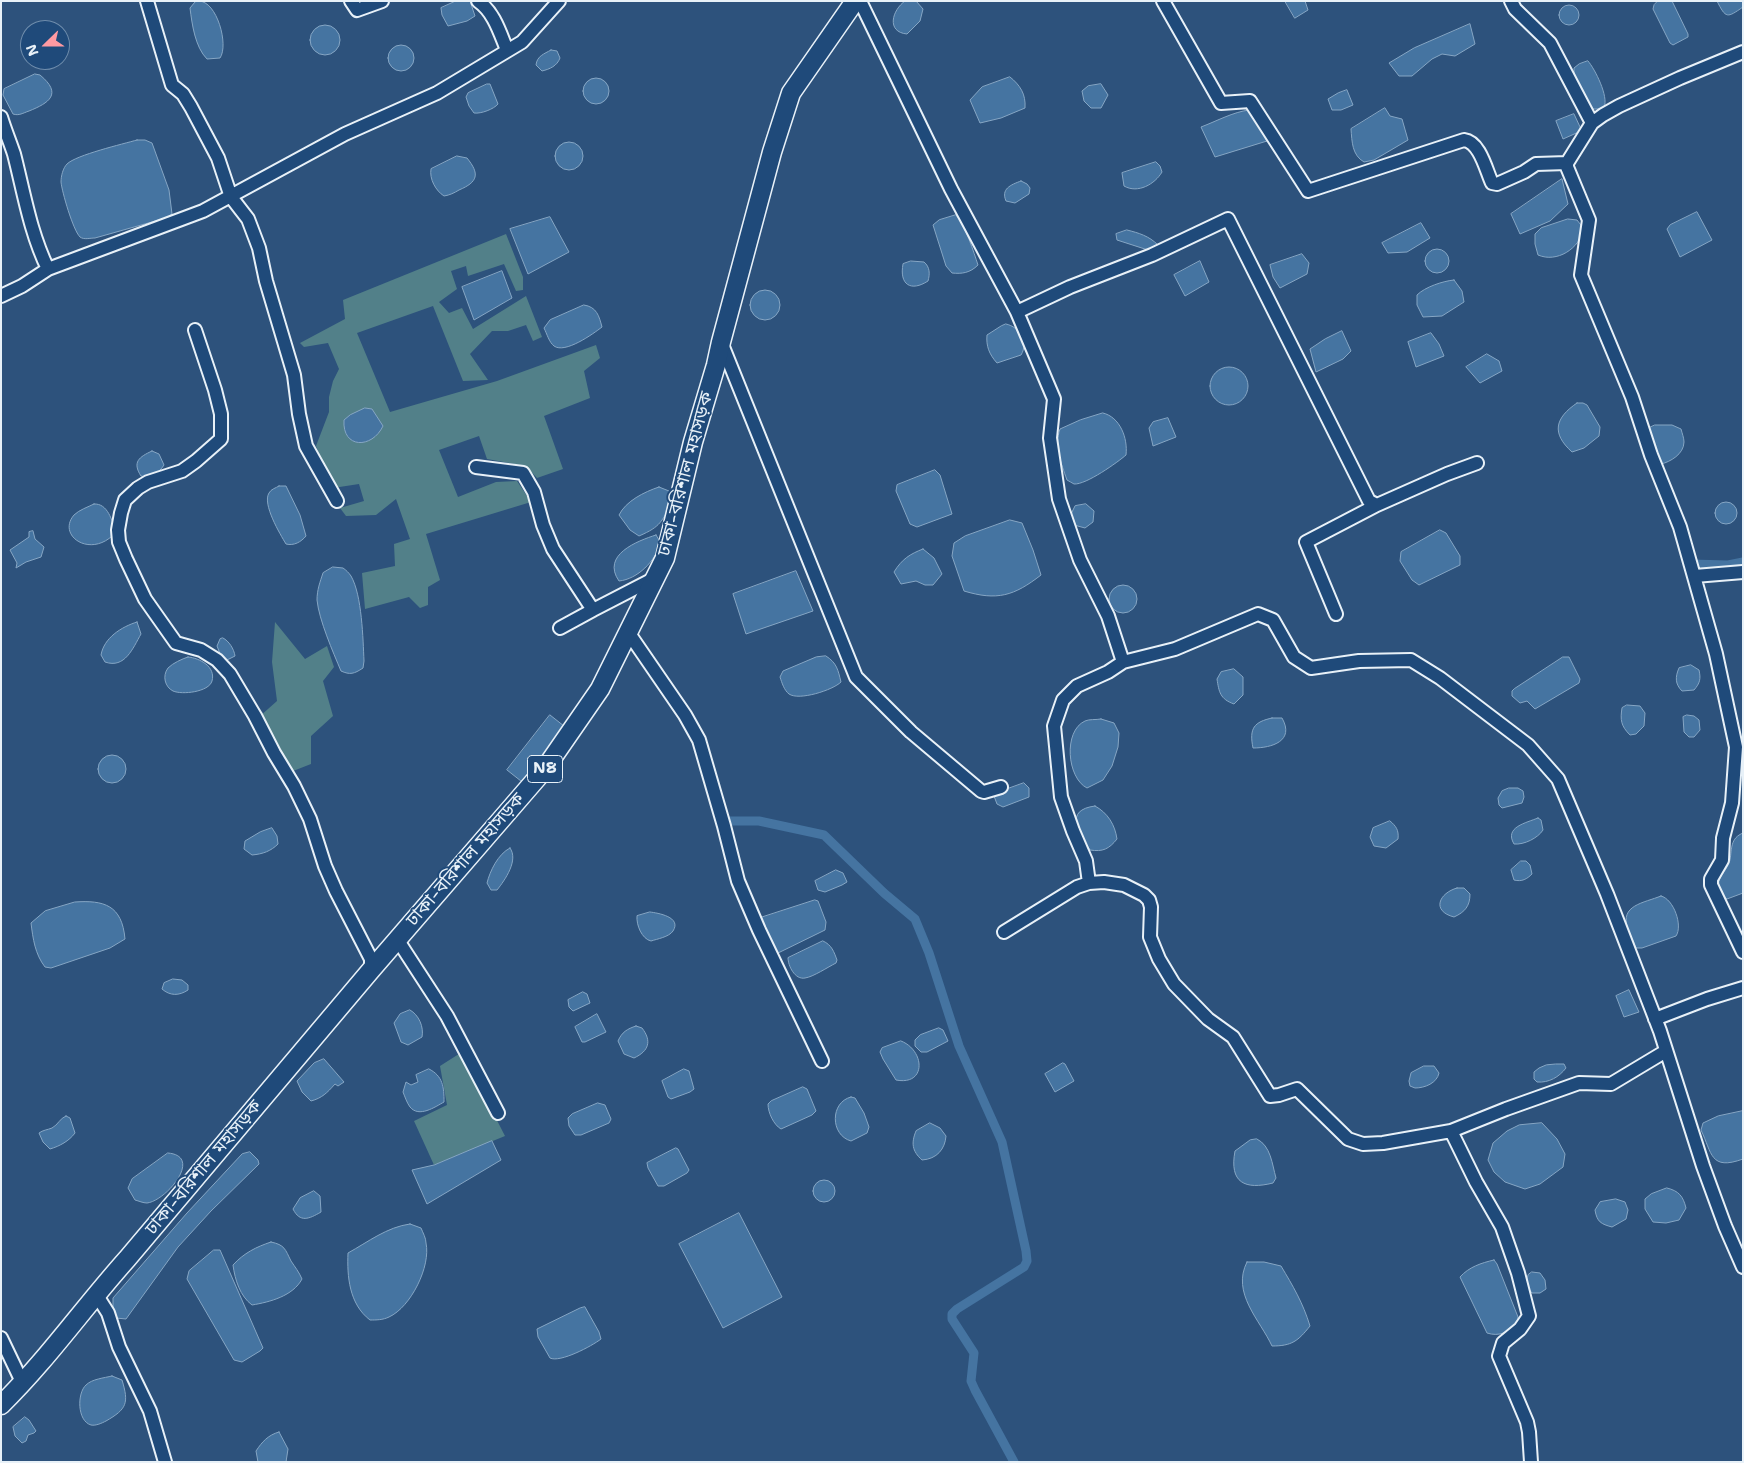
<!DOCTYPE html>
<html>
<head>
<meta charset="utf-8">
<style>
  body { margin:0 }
  #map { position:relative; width:1744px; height:1463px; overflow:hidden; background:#2d527c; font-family:"Shantell Sans",sans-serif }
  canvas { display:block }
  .frame { position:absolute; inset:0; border:2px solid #e8f1f8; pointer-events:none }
  .north { position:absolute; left:20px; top:20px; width:50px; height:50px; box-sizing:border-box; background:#1f4a7a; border:1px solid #6f8dac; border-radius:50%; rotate:248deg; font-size:14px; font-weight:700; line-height:20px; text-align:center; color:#e8f1f8 }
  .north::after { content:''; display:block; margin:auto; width:18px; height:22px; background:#ff9aa2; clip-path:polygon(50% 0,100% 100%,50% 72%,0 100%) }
</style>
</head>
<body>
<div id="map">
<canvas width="1744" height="1463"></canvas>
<div class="frame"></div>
<div class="north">N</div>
</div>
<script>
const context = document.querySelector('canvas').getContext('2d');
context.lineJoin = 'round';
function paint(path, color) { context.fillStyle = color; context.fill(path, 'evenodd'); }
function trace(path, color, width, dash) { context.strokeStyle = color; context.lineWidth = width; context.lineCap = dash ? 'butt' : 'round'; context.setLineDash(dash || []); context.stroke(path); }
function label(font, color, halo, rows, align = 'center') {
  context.font = font + ' "Shantell Sans","Noto Sans Bengali",sans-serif'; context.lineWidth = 4; context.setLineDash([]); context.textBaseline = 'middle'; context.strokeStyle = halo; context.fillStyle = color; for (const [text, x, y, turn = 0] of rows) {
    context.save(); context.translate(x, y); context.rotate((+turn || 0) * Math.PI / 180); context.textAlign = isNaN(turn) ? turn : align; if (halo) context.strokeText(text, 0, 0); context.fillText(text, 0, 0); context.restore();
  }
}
const green = new Path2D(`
  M506 234 523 277V290L516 291 504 264 468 276 466 266 451 271 457 289 439 302 449 313 462 308 473 329 526 296 542 337 533 341 526 325 508 331H492L470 354 488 380 463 381 433 306 357 333 390 412 497 381 596 345 600 358 584 371 590 398 544 416 563 469 537 478 526 466 487 459 479 436 439 450 458 497 496 482 517 481 531 502 426 534 440 580 428 587V605L420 608 409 597 365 609 362 573 395 566 394 544 410 539 396 499 376 515 346 516 340 508 364 501 359 484 333 488 316 446 329 412V397L333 381 339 369 328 343 304 347 300 343 345 319 343 300Z
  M275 622 305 659 327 646 334 667 323 681 333 716 311 736V764L288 773 259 717 277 701 272 662Z
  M462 1052 505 1136 434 1165 414 1121 447 1105 440 1066Z`);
const water = new Path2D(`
  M199 1C217 1 229 45 220 58L207 59C195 47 192 24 190 8L195 2Z
  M456 1H470L475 16 467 21 448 26 442 15 441 8Z
  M905 1H916L923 9 920 21 907 34C886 32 892 10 905 1Z
  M1285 1H1305L1308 10 1295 18Z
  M1658 1H1672L1688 34V37L1673 45 1670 43 1653 9 1654 5Z
  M1717 1H1743V7C1727 18 1726 19 1717 1Z
  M1559 15a10 10 0 1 1 20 0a10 10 0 1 1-20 0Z
  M1470 24 1475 44 1455 56 1442 54 1432 59 1412 76H1399L1389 63 1414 48Z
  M310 40a15 15 0 1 1 30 0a15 15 0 1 1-30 0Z
  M388 58a13 13 0 1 1 26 0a13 13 0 1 1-26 0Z
  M551 50 557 51 560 58C557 66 550 69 542 71L536 65C537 56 544 54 551 50Z
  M1588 61C1595 69 1609 97 1604 107L1600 109H1590L1574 73V68L1579 64Z
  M35 74 40 75C63 94 49 103 29 111 23 113 19 116 13 114L3 95 4 89Z
  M1010 77C1020 85 1026 94 1025 108L1001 118 980 123 970 100 982 87Z
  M583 91a13 13 0 1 1 26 0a13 13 0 1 1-26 0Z
  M487 84H490L498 104C494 109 481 114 474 113L469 106 466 97 468 93Z
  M1101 84 1108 95 1101 108H1091L1084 101 1082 91 1088 86Z
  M1347 90 1353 105 1341 110H1332L1328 99 1338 93Z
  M1385 108 1390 116 1402 119 1408 140 1374 160 1364 162C1352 155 1352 142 1351 129Z
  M1249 110 1267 141 1215 157 1201 127C1217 121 1233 112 1249 110Z
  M1574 114 1581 129V131L1563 139 1556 121Z
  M137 140H145L152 143 169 190 172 214 166 218 95 238C90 238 84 240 80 237 73 230 62 192 61 182 61 176 63 168 67 164 76 155 123 144 137 140Z
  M555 156a14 14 0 1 1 28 0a14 14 0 1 1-28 0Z
  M457 156 467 158C480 174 478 182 459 190 454 193 450 195 444 196 436 191 429 179 431 169Z
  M1156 162 1160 166 1162 172C1155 184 1138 194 1124 186L1122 173Z
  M1562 179 1568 204 1550 221 1520 234 1511 214Z
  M1021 181 1027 184 1030 188 1029 194 1015 203 1006 201C1001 189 1010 185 1021 181Z
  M1697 212 1712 240 1680 257 1667 229 1670 225Z
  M956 215C965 224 974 253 978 265 970 273 962 274 952 273L946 266 933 225 939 220Z
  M550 217 569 252 528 274 510 229Z
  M1568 219 1577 220 1584 229C1579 249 1557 263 1538 255L1535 244V234L1541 228Z
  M1421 223 1430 238 1407 252 1388 253 1382 243Z
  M1127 230C1139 233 1149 236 1158 245L1148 250 1117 240 1116 234Z
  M1425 261a12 12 0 1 1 24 0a12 12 0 1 1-24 0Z
  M1302 254 1309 263 1307 274 1280 288 1273 277 1270 265Z
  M911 261 924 262C930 267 930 274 928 281 911 292 899 285 903 264Z
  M1200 261 1209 282 1185 296 1174 275Z
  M502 271 512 298 474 320 462 287Z
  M1454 280 1462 291 1464 302 1442 316 1423 317 1417 305V295C1425 287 1443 281 1454 280Z
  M750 305a15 15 0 1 1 30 0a15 15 0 1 1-30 0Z
  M584 305C597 307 599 316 602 327 593 334 565 354 554 346 549 342 547 334 544 328L550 320Z
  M1006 324C1020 327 1029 342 1021 355L997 363C989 354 986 346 987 335L1001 326Z
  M1342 331 1351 351 1343 359 1316 372 1310 349 1325 339Z
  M1431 333 1439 344 1444 356 1416 367 1408 342Z
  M1487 354 1499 361 1502 371 1480 383 1466 367Z
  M1210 386a19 19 0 1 1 38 0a19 19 0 1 1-38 0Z
  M1577 403H1583L1587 405 1600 427 1599 436 1584 448 1572 452C1551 433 1555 418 1577 403Z
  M365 408 372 409 383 426C372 449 342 449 344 420L350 415Z
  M1103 413C1120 417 1128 438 1126 455 1118 462 1086 485 1074 484 1072 483 1069 481 1067 480 1061 463 1054 446 1060 429L1080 420Z
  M1168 418 1176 437 1153 446 1149 428 1153 422Z
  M1655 425H1672L1681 429C1682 433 1684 438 1684 442 1684 454 1670 462 1661 464L1649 435V428Z
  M152 451 159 454 164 465C159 473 150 479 141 476 132 462 139 457 152 451Z
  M935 470 940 475 952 514 917 527 910 524 896 491 897 485Z
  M279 486H286L300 515 306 536C301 542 294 546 286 544 280 534 262 504 269 493 271 489 276 488 279 486Z
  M659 487 669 491 673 503C660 522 662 526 639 536L630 530 619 515C626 501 644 492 659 487Z
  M1715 513a11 11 0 1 1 22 0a11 11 0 1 1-22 0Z
  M94 504C108 503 112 521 116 532 92 560 56 536 74 515 79 510 88 507 94 504Z
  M1086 504 1094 511 1093 522 1085 528 1074 525 1070 516 1075 506Z
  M1010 520 1022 523 1033 550 1041 575C1014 596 997 601 964 591L952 556 954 543 965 536Z
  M1440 530 1446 533 1460 556V565L1419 585 1412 580 1400 561 1401 552Z
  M33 531 35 539 44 547 41 557 26 562 16 568 17 563 10 550 29 537V532Z
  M656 535 661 543C655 561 638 579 619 581 601 555 637 541 656 535Z
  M923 549 934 558 942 574 933 585H925L916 581 901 584 894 572C902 559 910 554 923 549Z
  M333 567 343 568C346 570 349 573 351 576 362 595 363 639 364 661L363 668C354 674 350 675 341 671 333 652 319 620 317 600 317 590 320 582 323 573Z
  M796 571 813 611 746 634 733 594Z
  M1109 599a14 14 0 1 1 28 0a14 14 0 1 1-28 0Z
  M137 622 141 634C133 648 125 669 105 662L101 655C104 638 121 627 137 622Z
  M223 638C229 641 234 649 235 656L227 660 221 656 217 646 220 639Z
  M826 656C837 663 838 670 841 682 833 690 799 701 789 694 784 690 782 683 780 677L783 671 816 657Z
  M188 657C200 658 216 667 212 681 209 692 182 695 173 691 165 687 162 676 168 668 173 663 182 659 188 657Z
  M1563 657H1569L1580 679 1579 683 1535 709 1527 701 1520 703 1512 696V691L1514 689Z
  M1691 665 1699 670C1701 679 1700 683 1694 690L1682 691C1675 684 1675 677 1679 668Z
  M1234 669 1243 677V695L1234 704C1220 699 1219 692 1217 679L1221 672Z
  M1627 705 1640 706 1645 713 1644 726 1636 734 1630 735C1621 726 1620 720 1622 708Z
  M550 715 569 730 526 785 507 770Z
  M1687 715 1694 716 1699 720 1700 730 1694 737H1689L1684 732 1683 717Z
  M1272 718H1282C1295 741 1272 748 1253 748 1249 728 1254 722 1272 718Z
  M1101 719 1114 723 1119 733 1118 747 1112 766 1103 780 1087 788C1067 778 1063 731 1085 721 1089 719 1096 720 1101 719Z
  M98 769a14 14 0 1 1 28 0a14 14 0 1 1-28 0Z
  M1024 783 1029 788V797L1003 807 997 804 994 796 996 793Z
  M1509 788H1518L1523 791 1524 797 1522 803 1502 808 1499 805 1498 798 1502 791Z
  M1095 806C1108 813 1115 825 1117 839 1109 849 1103 852 1090 850 1079 833 1063 810 1095 806Z
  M1538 818 1541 820 1543 830C1538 838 1524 845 1514 844 1504 827 1526 823 1538 818Z
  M1390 821C1396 826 1399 830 1398 839L1386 848 1374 846 1370 837 1373 828Z
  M272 828 277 836 278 844C271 851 263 854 252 855L244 849 245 841 260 832Z
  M1743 833V893L1727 899C1723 897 1722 894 1720 890 1715 877 1727 872 1730 860 1732 849 1730 838 1743 833Z
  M510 848C519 860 505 880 497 890H491L487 883C490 871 498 854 510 848Z
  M1521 861H1526L1530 865 1532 874C1527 879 1522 882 1514 880L1511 870Z
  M836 870 843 873 847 882 842 885 825 892 818 890 815 881Z
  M1457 888H1464L1470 894C1470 906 1465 912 1454 917 1431 911 1439 893 1457 888Z
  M1661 896C1674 899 1683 926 1676 936L1642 948H1636C1633 942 1631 935 1628 929 1619 905 1644 903 1661 896Z
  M815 900 818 901 826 922 825 930 776 954 760 918Z
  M75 902C104 900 122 905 125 939L110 948 51 968 45 967C35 954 33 939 31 923L45 911Z
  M650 912C658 913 682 917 673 931 669 937 657 939 651 941 642 939 636 925 637 916Z
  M823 941C832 945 834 952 837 960L836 963C828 967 813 977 805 978 795 980 788 966 788 958Z
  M173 979 182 980 188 985V990C179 996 170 996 162 989L164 983Z
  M1629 990 1639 1012 1624 1017 1616 996Z
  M583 992 587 994 590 1003 573 1011 569 1007 568 1000Z
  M410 1010C419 1015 424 1027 422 1037L408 1045 401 1042 394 1023 400 1014Z
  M597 1014 606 1032 585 1042H582L575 1027Z
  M636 1026 642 1028C652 1041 649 1051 634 1058L624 1054 618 1041C622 1032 627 1029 636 1026Z
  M939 1028 943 1030 948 1041 927 1052H921L915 1046V1040L920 1035Z
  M901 1041C925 1050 927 1086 896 1080L883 1059 880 1052 882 1048Z
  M324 1059 344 1082 338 1086 335 1084C327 1093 322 1098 311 1101L302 1092 297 1081 314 1063Z
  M1063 1063 1065 1064 1074 1081 1055 1092 1045 1074Z
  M1556 1064H1564L1566 1068C1559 1077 1549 1083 1537 1082L1534 1079V1072L1539 1068 1546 1065Z
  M1424 1066H1434L1439 1073C1437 1083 1425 1088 1415 1088L1410 1086 1409 1081 1411 1073Z
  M429 1069C443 1076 444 1087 444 1102 435 1107 419 1118 410 1107 407 1103 405 1097 403 1092L406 1082 411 1085 418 1082 416 1075Z
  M684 1069 689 1071 694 1089 690 1092 671 1099 668 1097 662 1081Z
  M803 1087 807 1089 816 1111 812 1115 781 1129C774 1125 768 1113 768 1104L771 1101Z
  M851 1097 855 1098 864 1113 869 1127 867 1133 851 1141C830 1135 830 1102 851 1097Z
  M598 1103 605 1105 611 1119 609 1123 581 1135H575L569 1126 568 1118 572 1114Z
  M1743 1111V1159C1710 1171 1712 1153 1701 1130L1703 1123 1718 1116Z
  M66 1116 70 1118 75 1133C69 1141 60 1146 50 1149L43 1142 39 1133C43 1130 47 1130 52 1128 58 1125 60 1118 66 1116Z
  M930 1123 940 1128 946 1136C945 1149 937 1159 922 1160 912 1151 911 1143 916 1131Z
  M1542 1123 1557 1139 1565 1154 1563 1167 1540 1184 1525 1189 1505 1182 1494 1172 1488 1160 1493 1143 1507 1131 1519 1125Z
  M1257 1139C1271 1146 1272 1164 1276 1178L1273 1183C1245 1190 1229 1183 1235 1151L1250 1140Z
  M492 1141 501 1160 427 1204 412 1170 434 1165Z
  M676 1148 678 1149 689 1170 687 1173 664 1186H658L648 1168 647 1163Z
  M250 1152 258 1160 259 1164 211 1211 178 1247 126 1319 116 1318 113 1313V1298L187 1213 242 1154Z
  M168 1153C204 1156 166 1201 147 1203 143 1203 139 1201 135 1200L128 1188 132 1179Z
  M813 1191a11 11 0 1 1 22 0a11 11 0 1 1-22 0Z
  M1667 1188C1679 1191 1683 1196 1686 1208L1679 1220 1666 1223 1653 1222 1645 1209V1199L1651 1194Z
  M314 1191 320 1196 321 1212C309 1219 300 1223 293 1209L300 1198Z
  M1616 1199 1625 1202 1628 1210 1626 1219 1612 1227C1601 1224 1597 1222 1595 1210L1600 1202Z
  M739 1213 782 1297 723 1328 679 1244Z
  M410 1224 421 1228C423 1233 426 1238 426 1243 431 1266 411 1307 389 1317 383 1320 376 1320 370 1320 349 1304 347 1276 348 1253 368 1242 387 1227 410 1224Z
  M271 1242C285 1245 285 1249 291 1261 295 1267 299 1272 302 1279 293 1296 270 1302 252 1305 240 1296 235 1280 233 1265 244 1253 256 1247 271 1242Z
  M214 1250H220L263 1348 260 1351 242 1362 234 1360 187 1279 189 1271Z
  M1494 1260 1497 1264 1518 1317V1323C1510 1332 1499 1337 1487 1333L1460 1277C1469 1267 1481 1263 1494 1260Z
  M1247 1262H1264L1281 1266C1293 1286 1303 1303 1310 1326 1298 1341 1292 1346 1272 1346 1260 1320 1231 1293 1247 1262Z
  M1532 1272 1540 1273 1545 1280 1546 1289 1540 1293H1532C1527 1287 1526 1283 1528 1275Z
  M585 1307 599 1332 601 1339C592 1346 560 1363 550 1358L538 1337 537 1329 580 1308Z
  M112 1376 122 1380C129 1403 127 1409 106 1421 102 1423 96 1426 91 1425 77 1421 77 1393 86 1385 92 1379 104 1378 112 1376Z
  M25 1417 29 1420 36 1431 34 1433 28 1435 26 1441 22 1443 15 1436 13 1427Z
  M279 1432 288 1449 286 1462H258L256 1451C262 1442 268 1435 279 1432Z`);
const canal = new Path2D(`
  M1691 564 1728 565 1743 562
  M728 821H759L824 835 884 893 915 919 929 953 959 1046 1002 1142 1026 1251 1027 1261 1024 1267 957 1309 952 1314V1319L974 1353 971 1381 975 1390 1014 1462`);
const minor = new Path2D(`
  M147 1 172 85 183 94 191 107 218 158 231 197 248 219 259 248 266 281 294 375 299 414 306 446 337 501
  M351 1 357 10 382 1
  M478 1C494 12 500 33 507 50
  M860 1 951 189 1017 312 1054 399 1050 438 1059 499 1080 560 1108 616 1123 662
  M1163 1 1221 103 1250 101 1308 191 1464 140C1480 142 1486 170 1492 183L1497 184 1524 172 1536 164 1567 163V167L1589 220 1581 275 1632 397 1651 455 1680 527 1716 654 1736 747 1732 803 1723 838 1722 860 1711 879V885L1743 952
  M1511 1 1515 9 1550 43 1592 123
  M1 117C5 130 10 142 14 154 24 193 30 232 48 269
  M1567 163 1592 123 1603 115 1619 106 1680 78 1743 52
  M1 296 22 286 48 269 203 211 345 134 437 93 522 42 559 1
  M1017 312 1070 287 1152 255 1228 219 1369 501 1377 505 1447 474 1477 463
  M195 330 215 390 221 414V439L196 461 182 471 148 482 138 488 125 500 121 513 118 530 119 542 126 559 145 599 176 643 201 650 217 660 230 674 255 716 274 753 294 786 310 819 325 866 336 891 371 959V970
  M721 342 856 677 911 732 981 791 984 792 1001 787
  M476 467 523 473 534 492 543 525 553 549 593 610 655 578
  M1695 576 1743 572
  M1336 614 1306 542 1377 505
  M560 628 593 610
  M628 632 685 715 699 740 724 826 738 881 759 930 822 1061
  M1089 883 1086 861 1073 831 1061 797 1054 726 1063 700 1077 686 1108 672 1123 662 1175 649 1258 614 1273 620 1294 657 1311 668 1359 661 1411 660 1440 678 1528 745 1558 779 1607 894 1660 1031 1703 1166 1725 1226 1743 1267
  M1004 932 1077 887 1089 883 1104 882 1124 885 1144 895 1149 900 1151 907 1150 937 1159 959 1174 984 1208 1019 1233 1037 1270 1096 1279 1095 1297 1089 1348 1139 1363 1144 1383 1143 1451 1131 1476 1182 1502 1227 1518 1273 1529 1316 1520 1329 1503 1343 1499 1356 1527 1422 1529 1432 1531 1462
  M397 939 447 1016 498 1113
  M1655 1019 1707 999 1743 988
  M1451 1131 1506 1109 1579 1083 1611 1084 1666 1051
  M96 1294 108 1313 119 1347 150 1411 165 1462
  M1 1338 23 1384`);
const highway = new Path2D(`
  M1 1405C47 1360 84 1307 127 1259L371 970 544 770 600 689 665 558 693 442 716 365 721 342 772 152 791 93 855 1`);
const shields = [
  [545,769,35]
];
const shieldNames = [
  ["N8",545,769]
];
const streetNames = [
  ["ঢাকা-বরিশাল মহাসড়ক",686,474,-75],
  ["ঢাকা-বরিশাল মহাসড়ক",466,860,-49],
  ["ঢাকা-বরিশাল মহাসড়ক",204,1168,-50]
];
paint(green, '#528089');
paint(water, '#4574a1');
trace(water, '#86a6c4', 1);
trace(canal, '#4574a1', 9);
trace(minor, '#e8f1f8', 16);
trace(highway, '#e8f1f8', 21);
trace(minor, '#1f4a7a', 12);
trace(highway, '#1f4a7a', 18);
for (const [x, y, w] of shields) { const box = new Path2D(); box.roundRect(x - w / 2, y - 13.5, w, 27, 4); context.fillStyle = '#1f4a7a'; context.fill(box); trace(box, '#e8f1f8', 1); }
label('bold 16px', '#e8f1f8', null, shieldNames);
label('18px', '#e8f1f8', '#1f4a7a', streetNames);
</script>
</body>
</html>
